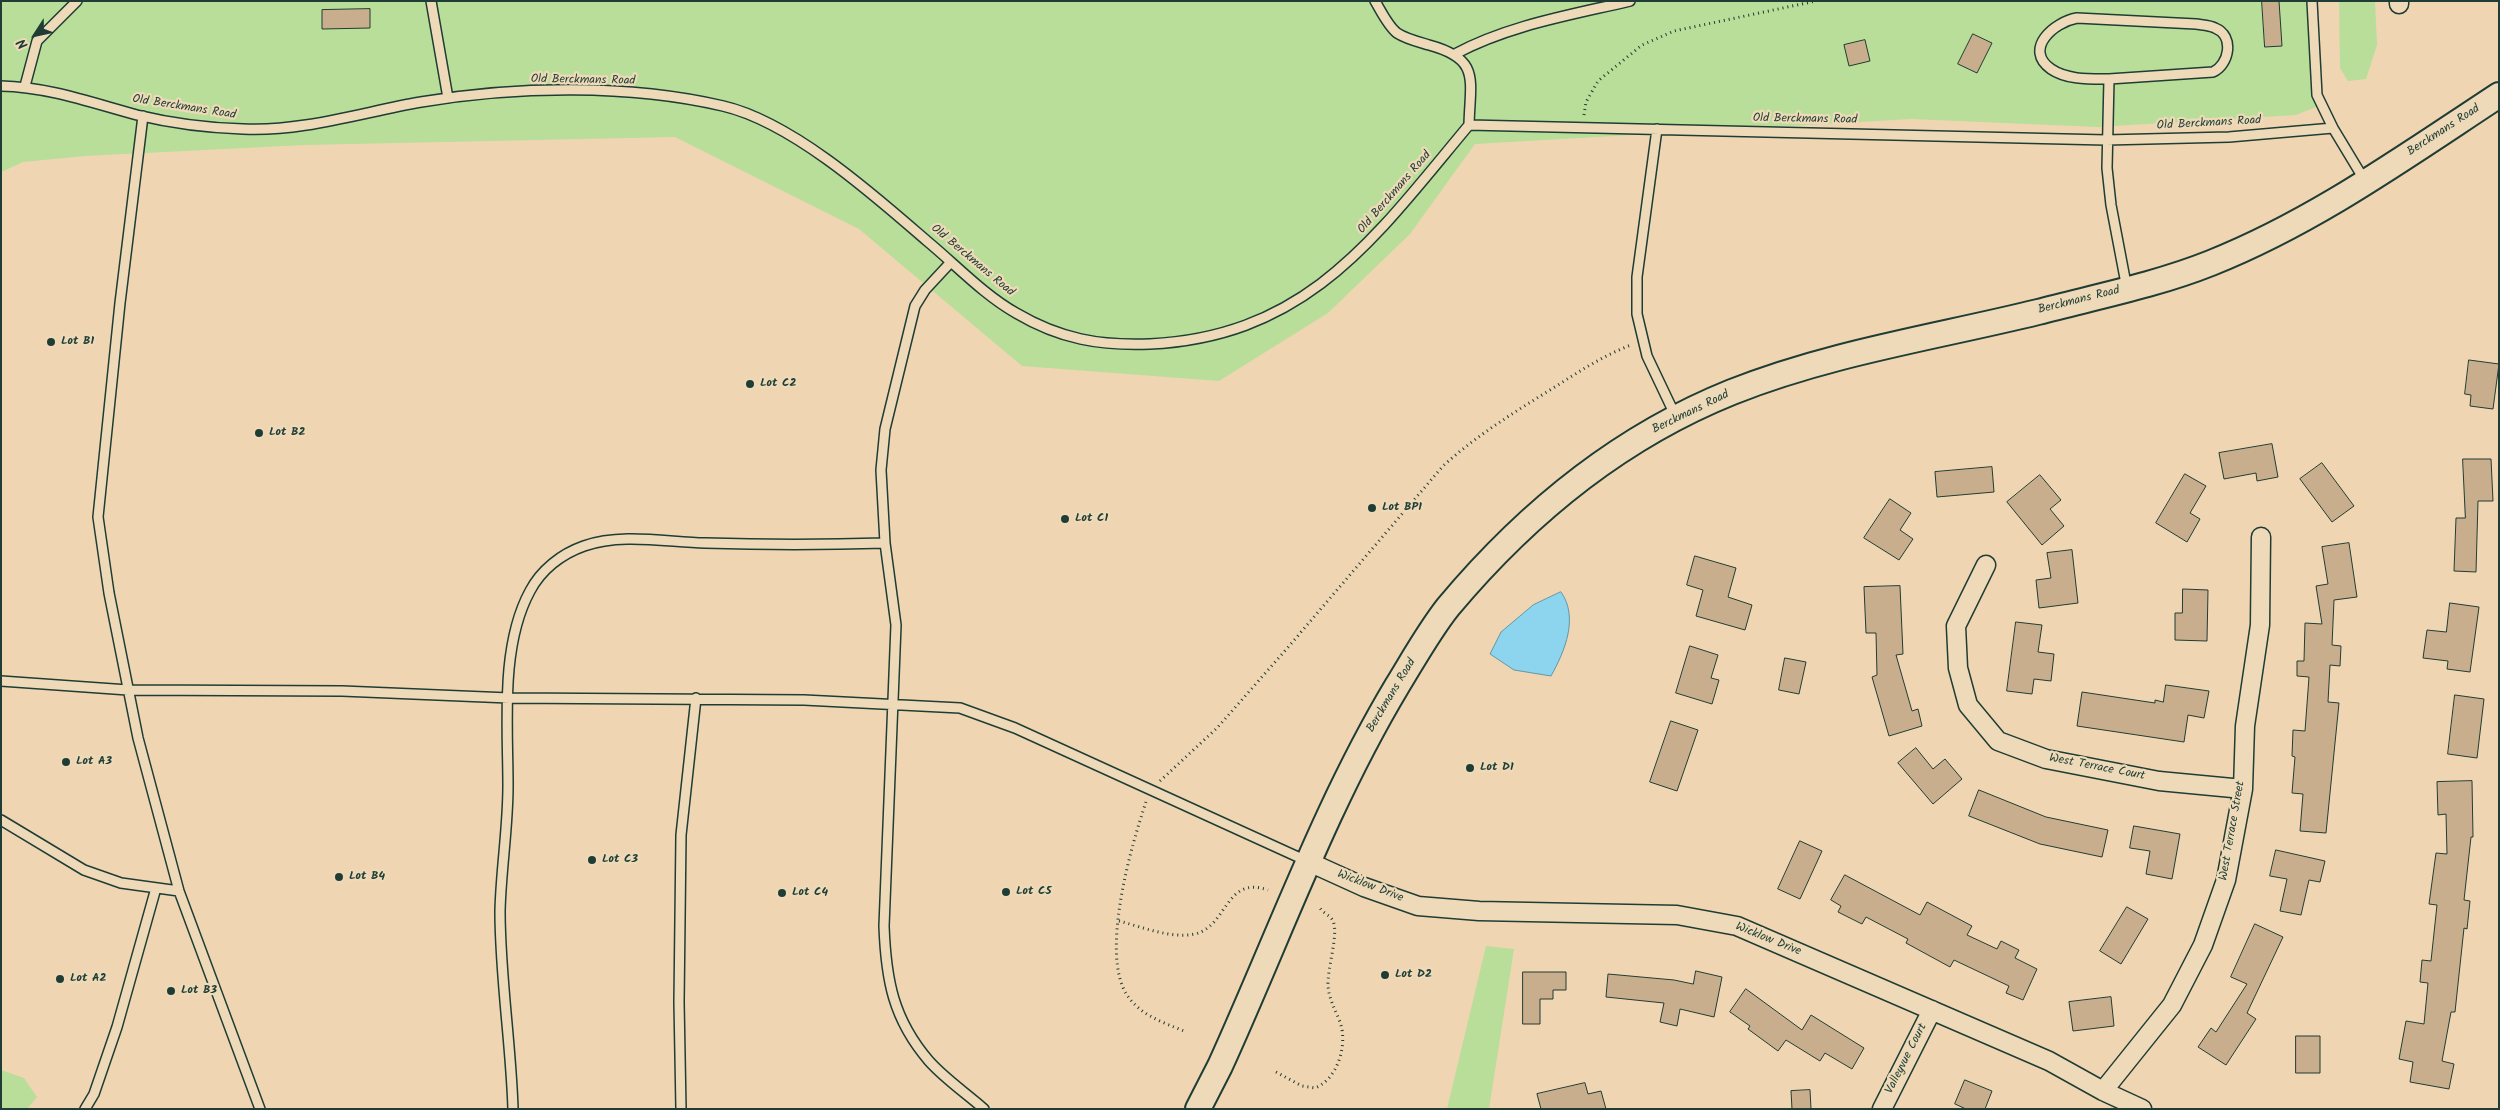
<!DOCTYPE html>
<html>
<head>
<meta charset="utf-8">
<style>
  body { margin:0 }
  #map { position:relative; width:2500px; height:1110px; overflow:hidden; background:#f0d5b2; font-family:Kalam,sans-serif }
  canvas { display:block }
  .frame { position:absolute; inset:0; border:2px solid #1f3d34; pointer-events:none }
  .north { position:absolute; left:10px; top:10px; width:50px; height:50px; -webkit-text-stroke:4px #eedab8; paint-order:stroke; rotate:235deg; font-size:14px; font-weight:700; line-height:20px; text-align:center; color:#1f3d34 }
  .north::after { content:''; display:block; margin:auto; width:18px; height:22px; background:#1f3d34; clip-path:polygon(50% 0,100% 100%,50% 72%,0 100%) }
</style>
</head>
<body>
<div id="map">
<canvas width="2500" height="1110"></canvas>
<div class="frame"></div>
<div class="north">N</div>
</div>
<script>
const context = document.querySelector('canvas').getContext('2d');
context.lineJoin = 'round';
function paint(path, color) { context.fillStyle = color; context.fill(path, 'evenodd'); }
function trace(path, color, width, dash) { context.strokeStyle = color; context.lineWidth = width; context.lineCap = dash ? 'butt' : 'round'; context.setLineDash(dash || []); context.stroke(path); }
function label(font, color, halo, rows, align = 'center') {
  context.font = font + ' Kalam,sans-serif'; context.lineWidth = 4.5; context.setLineDash([]); context.textBaseline = 'middle'; context.strokeStyle = halo; context.fillStyle = color; for (const [text, x, y, turn = 0] of rows) {
    context.save(); context.translate(x, y); context.rotate((+turn || 0) * Math.PI / 180); context.textAlign = isNaN(turn) ? turn : align; if (halo) context.strokeText(text, 0, 0); context.fillText(text, 0, 0); context.restore();
  }
}
const green = new Path2D(`
  M1 1H2313L2317 95 2316 107 2296 115 2098 127 1911 119 1475 144 1410 234 1328 313 1219 381 1022 366 859 229 675 137 305 145 85 156 23 162 1 172Z
  M2339 1H2375L2377 45 2366 79 2348 81 2340 68Z
  M1486 946 1514 949 1489 1109H1447Z
  M1 1070 24 1078 37 1097 27 1109H1Z`);
const water = new Path2D(`
  M1561 592C1579 617 1565 651 1551 676L1514 670 1490 654 1501 632 1533 605Z`);
const building = new Path2D(`
  M2262 1H2279L2282 46 2265 47Z
  M370 9V28L322 29V10Z
  M1973 34 1992 43 1977 73 1958 64Z
  M1865 40 1870 61 1849 66 1844 45Z
  M2469 360 2499 364 2493 409 2470 406 2471 395 2465 394Z
  M2272 444 2278 477 2257 481 2256 473 2224 479 2219 453Z
  M2463 459H2491L2493 501H2478L2476 572 2454 571 2456 518H2465Z
  M2322 463 2354 506 2332 522 2300 479Z
  M1992 467 1994 492 1937 497 1935 472Z
  M2185 474 2206 486 2190 513 2200 519 2187 542 2156 523Z
  M2040 475 2061 500 2050 509 2064 526 2042 545 2007 502Z
  M1890 499 1911 513 1900 530 1913 539 1899 560 1864 538Z
  M2349 543 2357 597 2334 600 2332 645 2341 646 2340 666 2330 665 2328 702 2339 703 2326 833 2300 831 2303 794 2292 793 2295 757 2292 756 2293 730 2305 731 2309 677 2297 676V661H2304L2305 623 2322 624 2316 586 2328 584 2322 547Z
  M2072 550 2078 603 2039 608 2036 580 2051 578 2047 553Z
  M1695 556 1736 568 1728 597 1752 605 1745 630 1696 616 1703 590 1687 585Z
  M1900 586 1903 654 1896 655 1912 711 1918 709 1922 726 1889 736 1872 677 1877 675 1876 633H1866L1864 587Z
  M2183 589 2208 590 2207 641 2175 640V613H2182Z
  M2450 603 2479 607 2470 672 2447 669 2448 661 2423 658 2427 630 2446 632Z
  M2016 622 2042 625 2038 652 2054 654 2051 681 2034 679 2032 694 2007 691Z
  M1690 646 1718 655 1711 678 1719 680 1712 704 1676 693Z
  M1785 658 1806 662 1799 694 1779 690Z
  M2166 685 2209 691 2204 718 2188 715 2184 742 2077 726 2082 692 2155 703V700L2163 702Z
  M2455 695 2484 699 2477 758 2448 754Z
  M1671 721 1698 730 1677 791 1650 782Z
  M1916 748 1933 769 1945 759 1962 779 1933 804 1898 763Z
  M2472 781 2473 837H2471L2464 900 2470 901 2467 929 2464 928 2455 1012H2451L2442 1061 2454 1064 2449 1089 2410 1082 2413 1062 2399 1059 2406 1021 2424 1024 2428 983 2420 982 2422 960 2431 961 2437 905 2429 904 2436 853 2447 854 2446 814 2438 815 2437 782Z
  M1979 790 2046 817 2108 830 2102 857 2040 844 1969 816Z
  M2134 826 2180 834 2172 879 2146 874 2150 851 2130 848Z
  M1800 841 1822 851 1800 899 1778 889Z
  M2276 850 2325 861 2320 882 2309 880 2301 915 2280 911 2287 879 2270 876Z
  M1845 875 1920 915 1927 902 1972 926 1967 935 1997 949 2001 941 2019 950 2015 958 2037 969 2023 1000 2006 993 2009 986 1954 960 1950 967 1906 943 1908 939 1866 917 1862 924 1838 912 1841 906 1831 900Z
  M2127 907 2148 919 2121 964 2100 951Z
  M2255 924 2283 937 2247 1013 2256 1019 2226 1065 2198 1047 2211 1028 2216 1032 2247 984 2231 977Z
  M1696 971 1722 977 1714 1017 1680 1009 1677 1026 1660 1022 1664 1003 1606 997 1608 974 1674 980 1693 984Z
  M1523 972H1566V990H1553V999H1540V1024H1523Z
  M1746 989 1802 1030 1811 1015 1864 1048 1852 1069 1825 1053 1820 1061 1786 1040 1778 1051 1748 1029 1750 1026 1730 1012Z
  M2111 997 2114 1026 2073 1031 2069 1002Z
  M2296 1036H2320V1073H2296Z
  M1965 1080 1992 1091 1985 1109H1966L1955 1104Z
  M1585 1083 1588 1094 1601 1091 1606 1109H1541L1537 1094Z
  M1810 1090 1811 1109H1792L1791 1091Z`);
const path = new Path2D(`
  M1584 115 1586 102 1598 81 1642 45 1674 31 1816 1
  M1160 781 1217 728 1284 652 1443 466C1476 436 1513 413 1550 390 1577 373 1602 356 1631 345
  M1146 802C1131 846 1100 954 1127 995 1140 1015 1162 1022 1184 1031
  M1119 921C1142 927 1171 939 1195 934 1228 926 1225 875 1268 890
  M1276 1072 1302 1086 1315 1088C1338 1079 1348 1044 1340 1022 1335 1009 1329 999 1328 986 1327 969 1339 934 1333 921 1330 915 1324 914 1320 908`);
const lane = new Path2D(`
  M431 1 448 98
  M1375 1C1381 11 1388 26 1397 33 1406 39 1419 42 1429 45 1481 59 1470 80 1469 125
  M2312 1 2317 95 2333 128 2365 181
  M1455 54C1509 25 1571 15 1630 1
  M2109 79 2213 72C2229 65 2235 36 2215 28 2210 25 2202 25 2196 24L2077 18C2054 22 2023 49 2051 69 2067 80 2090 79 2109 79L2107 168 2111 205 2127 289
  M1 86C49 87 92 103 137 115 170 123 209 128 243 129 302 132 363 112 421 102 516 86 629 84 723 106 792 122 874 195 927 241 956 265 984 295 1016 313 1060 339 1100 346 1150 344 1309 336 1376 236 1469 125L2106 140 2229 137 2333 128
  M25 86 37 41 77 1
  M143 116 120 303 98 517 109 593 138 738 179 891 260 1109
  M1657 129 1637 277V314L1647 356 1676 417
  M951 262 925 290 915 306 885 429 881 470 885 543 896 625 884 926C886 980 893 1019 929 1061 945 1079 966 1093 984 1109
  M1 681 128 690 342 691 509 698 804 700 960 708 1015 728 1309 862
  M1 820 84 870 121 883 179 891
  M85 1109 94 1094 117 1027 156 888
  M513 1109C511 1043 500 977 500 911 501 869 508 828 508 786 508 725 500 646 530 591 541 570 561 554 584 546 621 533 666 542 705 543 765 545 824 545 885 543
  M681 1109 679 1002 681 835 696 698`);
const street = new Path2D(`
  M2399 1V4
  M1986 565 1956 626 1958 668 1968 705 1998 741 2046 759 2159 781 2243 789
  M1309 862 1364 887 1418 906 1479 911 1677 915 1737 926 2049 1061 2103 1091 2142 1109
  M2103 1091 2172 1005 2203 945 2226 880 2243 789 2245 726 2260 625 2261 537
  M1882 1109 1932 1010`);
const secondary = new Path2D(`
  M1198 1109 1220 1066C1278 939 1325 806 1397 686 1413 660 1429 631 1448 607 1525 515 1620 437 1732 392 1830 353 1936 337 2038 312 2095 297 2156 285 2211 263 2314 222 2406 156 2499 95`);
const markers = [
  [51,342,5,"#1f3d34"],
  [750,384,5,"#1f3d34"],
  [259,433,5,"#1f3d34"],
  [1372,508,5,"#1f3d34"],
  [1065,519,5,"#1f3d34"],
  [66,762,5,"#1f3d34"],
  [1470,768,5,"#1f3d34"],
  [592,860,5,"#1f3d34"],
  [339,877,5,"#1f3d34"],
  [1006,892,5,"#1f3d34"],
  [782,893,5,"#1f3d34"],
  [1385,975,5,"#1f3d34"],
  [60,979,5,"#1f3d34"],
  [171,991,5,"#1f3d34"]
];
const streetNames = [
  ["Old Berckmans Road",583,81,1],
  ["Old Berckmans Road",184,108,9],
  ["Old Berckmans Road",1805,120,1],
  ["Old Berckmans Road",2209,124,-3],
  ["Berckmans Road",2444,131,-33],
  ["Old Berckmans Road",1395,193,-49],
  ["Old Berckmans Road",972,261,40],
  ["Berckmans Road",2079,301,-14],
  ["Berckmans Road",1691,413,-26],
  ["Berckmans Road",1392,696,-59],
  ["West Terrace Court",2097,768,11],
  ["West Terrace Street",2233,831,-80],
  ["Wicklow Drive",1370,887,21],
  ["Wicklow Drive",1768,940,22],
  ["Valleyvue Court",1907,1059,-63]
];
const poiNames = [
  ["Lot B1",61,342],
  ["Lot C2",760,384],
  ["Lot B2",269,433],
  ["Lot BP1",1382,508],
  ["Lot C1",1075,519],
  ["Lot A3",76,762],
  ["Lot D1",1480,768],
  ["Lot C3",602,860],
  ["Lot B4",349,877],
  ["Lot C5",1016,892],
  ["Lot C4",792,893],
  ["Lot D2",1395,975],
  ["Lot A2",70,979],
  ["Lot B3",181,991]
];
paint(green, '#b8de99');
paint(water, '#8dd4ee');
trace(water, '#6198a4', 1);
paint(building, '#c9ae8d');
trace(building, '#1f3d34', 1);
trace(lane, '#1f3d34', 12);
trace(street, '#1f3d34', 21);
trace(secondary, '#1f3d34', 28);
trace(path, '#1f3d34', 3, [1, 4]);
trace(lane, '#eedab8', 9);
trace(street, '#eedab8', 18);
trace(secondary, '#eedab8', 24);
for (const [x, y, r, color] of markers) { const dot = new Path2D(); dot.arc(x, y, r, 0, 2 * Math.PI); context.fillStyle = color; context.fill(dot); trace(dot, '#eedab8', 2); }
label('12px', '#1f3d34', '#eedab8', streetNames);
label('bold 12px', '#1f3d34', '#eedab8', poiNames, 'left');
</script>
</body>
</html>
